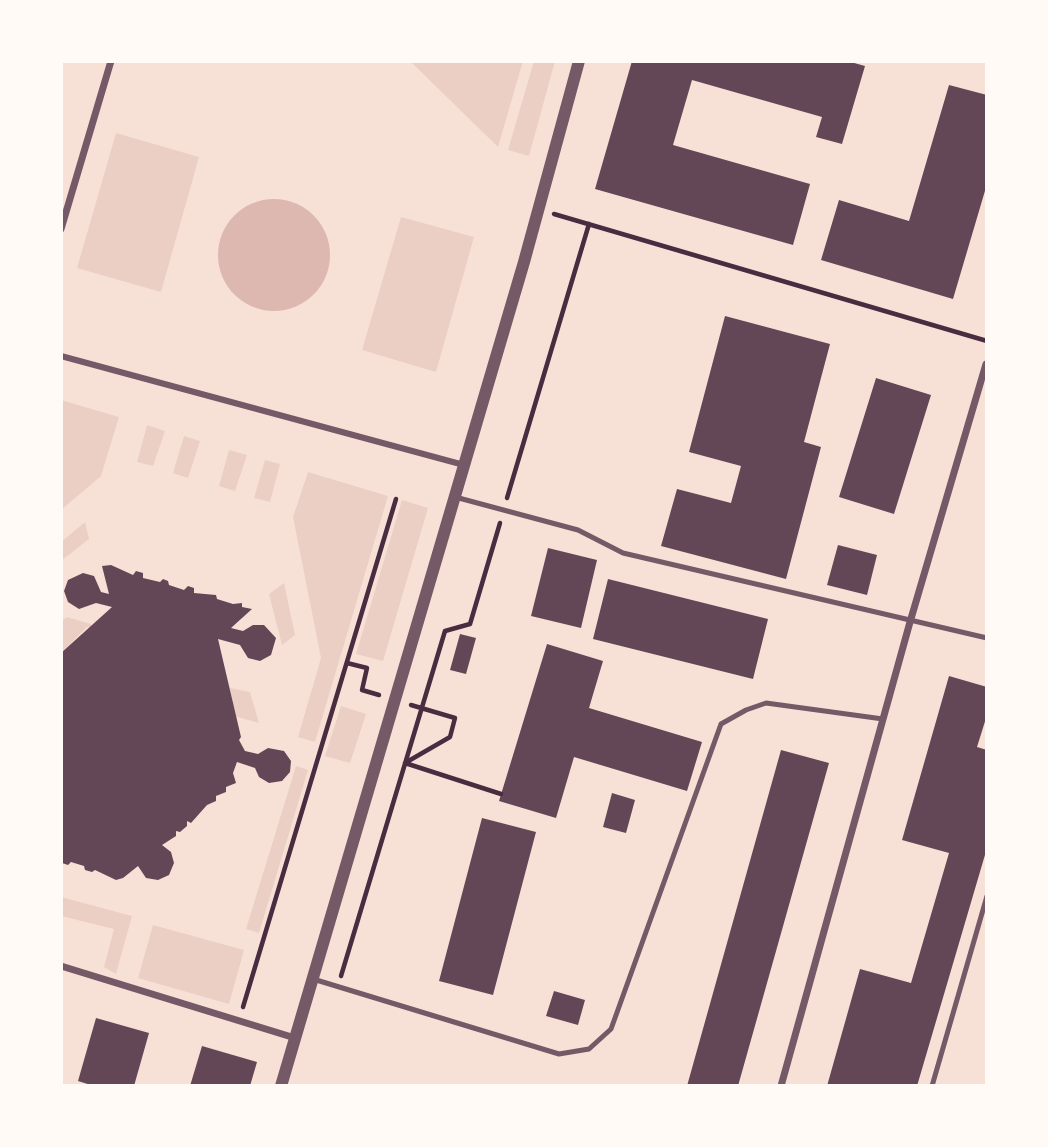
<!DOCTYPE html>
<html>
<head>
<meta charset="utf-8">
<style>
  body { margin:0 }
  #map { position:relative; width:1048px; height:1147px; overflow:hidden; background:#f7e1d7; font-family:"Alegreya Sans",sans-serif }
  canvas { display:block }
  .frame { position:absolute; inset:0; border:63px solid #fffaf5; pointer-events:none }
</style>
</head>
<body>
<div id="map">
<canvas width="1048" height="1147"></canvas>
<div class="frame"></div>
</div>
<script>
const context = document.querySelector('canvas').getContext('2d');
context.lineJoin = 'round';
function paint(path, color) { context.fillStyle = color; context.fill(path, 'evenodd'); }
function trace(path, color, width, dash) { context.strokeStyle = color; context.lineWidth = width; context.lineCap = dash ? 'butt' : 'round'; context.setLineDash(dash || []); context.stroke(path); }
const green = new Path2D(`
  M410 61H523L498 147Z
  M534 61H555L529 156 508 150Z
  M116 133 199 157 161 292 77 268Z
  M401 217 474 237 436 372 362 350Z
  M61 400 119 417 101 476 61 510Z
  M147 425 165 431 153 466 137 462Z
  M184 436 200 441 188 478 173 473Z
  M229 450 247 455 235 491 219 486Z
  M265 460 280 464 270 502 254 498Z
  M308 472 388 496 315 742 298 737 321 658 293 517Z
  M402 500 428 508 383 661 356 654Z
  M85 522 89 539 61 561V542Z
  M284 583 295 635 282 645 269 594Z
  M67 617 91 624V627H87L61 653V621Z
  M230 688 250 692 259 723 234 716Z
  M341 706 366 714 350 763 325 756Z
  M296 766 308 770 259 933 246 929Z
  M61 897 132 916 116 974 104 967 114 929 61 916Z
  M153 925 244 950 229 1004 138 978Z`);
const water = new Path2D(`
  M218 255a56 56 0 1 1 112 0a56 56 0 1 1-112 0Z`);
const building = new Path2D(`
  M632 61H847L865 66 842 144 816 137 822 117 692 80 673 145 810 184 793 245 595 189Z
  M949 85 987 95V184L953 299 821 260 839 200 909 221Z
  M725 316 830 344 804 442 821 447 786 579 661 546 677 489 731 503 741 466 689 452Z
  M876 378 931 395 894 514 839 497Z
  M838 545 877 555 867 595 827 585Z
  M548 548 597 560 581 628 531 616Z
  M111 565 133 575 136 571 143 573V578L160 582 163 579 168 581 169 585 184 590 188 586 194 588V593L216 595 217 599 233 604 242 603V607L252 609 231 628 243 631 253 625H264L276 638 271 655 260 661 248 658 240 645 218 639 241 737 239 740 245 751 258 754 268 748 284 751 291 761 290 772 282 781 269 783 259 777 255 768 237 762 233 773 236 783 226 787V792L216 796V801L207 805 191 823 187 821V826L180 832 176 831V836L162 845 171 852 174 863 169 875 158 880 146 878 138 866 123 878 116 880 95 870 92 872 85 870 84 866 71 862 68 865 62 863 61 859V653L112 607 96 603 79 609 68 602 64 591 68 580 83 573 94 576 101 592 109 594 102 566Z
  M608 579 768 619 753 679 593 639Z
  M460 634 476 638 466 674 450 670Z
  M547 644 603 661 589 708 702 742 687 791 574 757 556 818 499 801Z
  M949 676 987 687V715L977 747 987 750V848L917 1086H827L860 969 911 983 949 853 902 840Z
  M781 750 829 763 738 1086H687Z
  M612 793 635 800 626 833 603 827Z
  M482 818 536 832 493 995 439 981Z
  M554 991 585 1000 578 1025 546 1016Z
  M96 1018 149 1033 134 1086H94L78 1081Z
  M202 1046 257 1062 250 1086H190Z`);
const path = new Path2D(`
  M554 214 987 341
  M507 498 589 224
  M347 663 367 668 362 690 379 695
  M411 705 455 718 450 737 405 763 501 794
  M341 976 445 631 470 624 500 523
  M243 1007 396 499`);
const service = new Path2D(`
  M455 497 578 530 623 553 987 638
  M313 979 559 1054 589 1049 611 1029 721 724 746 710 766 703 883 719
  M932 1086 987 896`);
const pedestrian = new Path2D(`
  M61 356 464 465`);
const minor = new Path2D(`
  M61 229 111 61
  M61 966 295 1038
  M781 1086 910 622 986 364`);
const tertiary = new Path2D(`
  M281 1086 524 262 579 61`);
paint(green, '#ebcfc5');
paint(water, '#dcb8b0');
paint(building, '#644757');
trace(path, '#4a2c40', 4.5);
trace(service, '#755966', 5);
trace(pedestrian, '#755966', 6);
trace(minor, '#755966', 7);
trace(tertiary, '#755966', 12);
</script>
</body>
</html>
